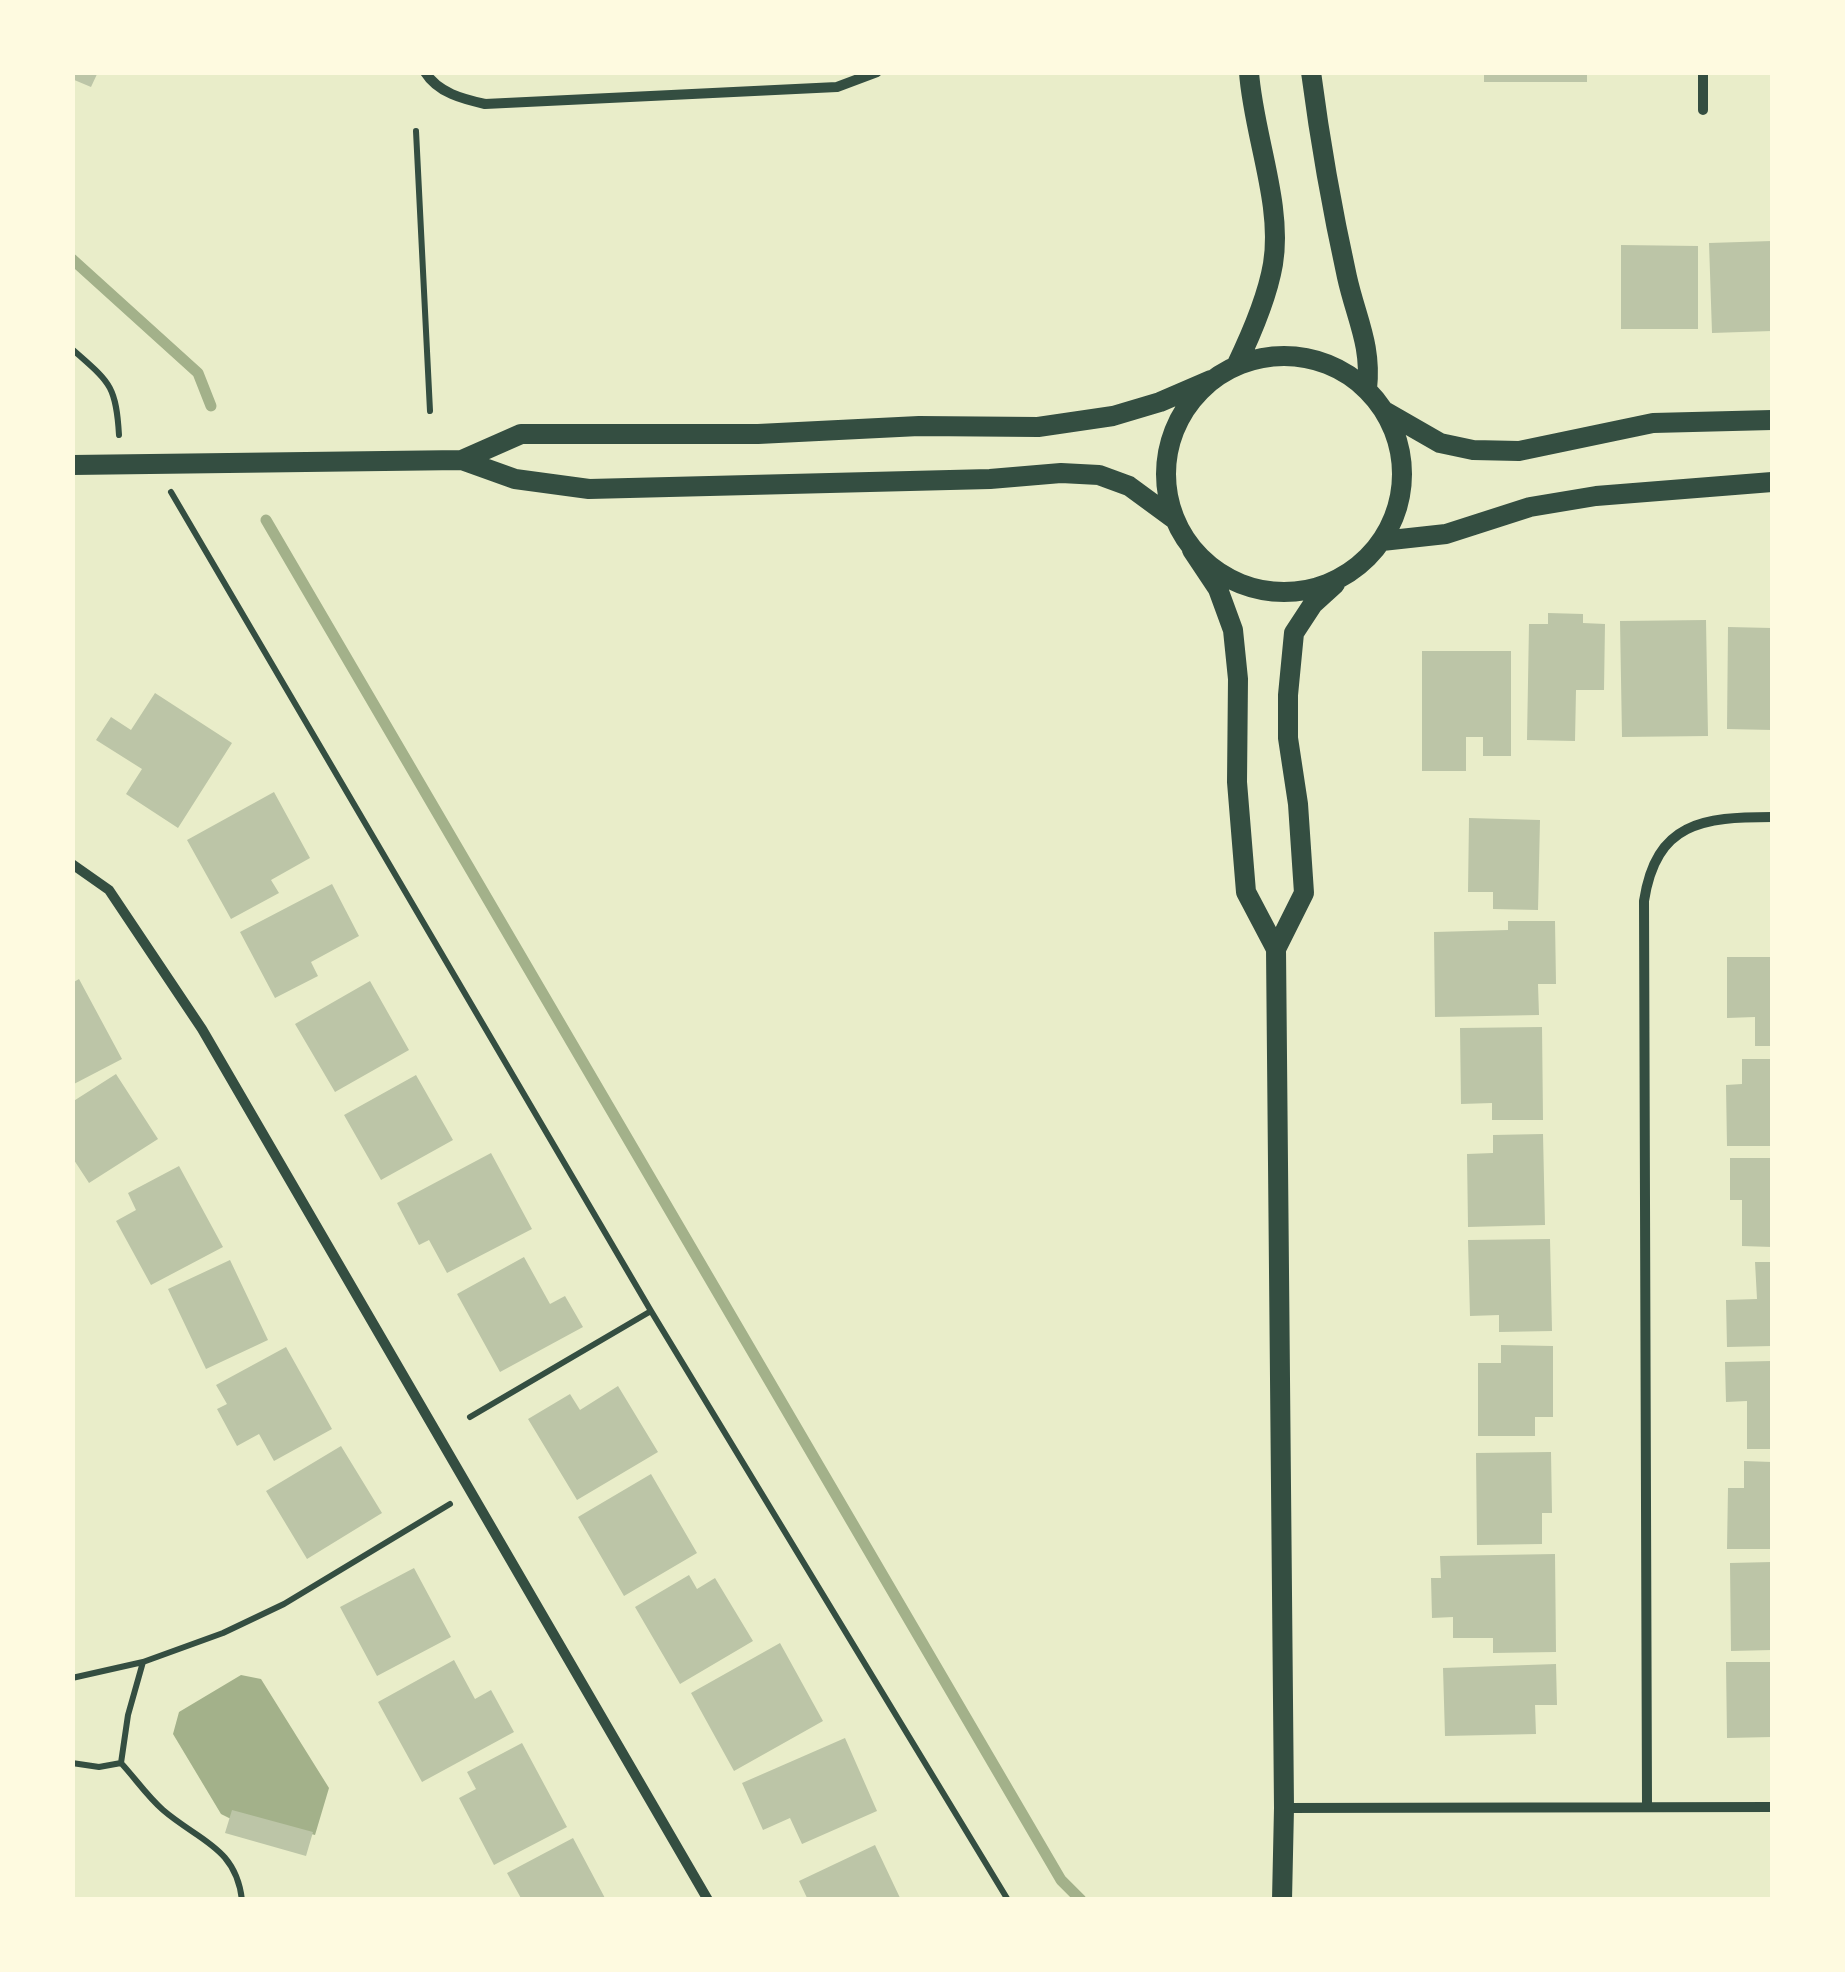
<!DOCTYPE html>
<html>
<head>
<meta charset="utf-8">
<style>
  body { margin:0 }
  #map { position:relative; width:1845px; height:1972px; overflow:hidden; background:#e9edc9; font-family:"Roboto Condensed",sans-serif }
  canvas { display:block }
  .frame { position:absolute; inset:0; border:75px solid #fefae0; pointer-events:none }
</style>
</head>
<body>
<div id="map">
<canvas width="1845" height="1972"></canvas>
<div class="frame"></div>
</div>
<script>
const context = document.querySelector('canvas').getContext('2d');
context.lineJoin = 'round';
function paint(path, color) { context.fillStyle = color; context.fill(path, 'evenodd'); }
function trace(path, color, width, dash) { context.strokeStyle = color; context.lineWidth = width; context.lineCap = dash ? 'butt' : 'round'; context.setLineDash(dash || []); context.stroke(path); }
const water = new Path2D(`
  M241 1675 261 1679 329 1788 315 1835 234 1813 231 1819 221 1814 173 1734 179 1712Z`);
const stream = new Path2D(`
  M72 259 198 373 211 406
  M266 520 1061 1880 1081 1900`);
const building = new Path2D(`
  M72 72H98L91 87 72 79Z
  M1484 72H1587V82H1484Z
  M1772 241V331L1712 333 1709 243Z
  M1621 245 1698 246V329H1621Z
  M1548 613 1583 614V623L1605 624 1604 690H1576L1575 741 1527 740 1529 624H1548Z
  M1706 620 1708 736 1622 737 1620 621Z
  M1728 627 1772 628V730L1727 729Z
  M1422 651H1511V756H1483V737H1466V771H1422Z
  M155 693 232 743 178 828 126 794 142 769 96 740 111 717 131 730Z
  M274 792 310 858 271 880 279 893 231 919 187 840Z
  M1469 818 1540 820 1538 910 1493 909V892H1468Z
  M332 884 359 936 311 962 318 976 275 998 240 932Z
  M1508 921H1555L1556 984H1538L1539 1015 1435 1017 1434 932 1508 930Z
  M1727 957H1772V1046H1755V1017L1727 1018Z
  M79 979 122 1059 72 1085V983Z
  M370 981 409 1050 335 1092 295 1024Z
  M1542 1027 1543 1120H1492V1103L1461 1104 1460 1028Z
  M1742 1059H1772V1146H1727L1726 1085 1742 1084Z
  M116 1074 158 1139 89 1183 72 1157V1102Z
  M416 1075 453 1140 381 1180 344 1115Z
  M1543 1134 1545 1225 1468 1227 1467 1154 1493 1153V1135Z
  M491 1153 532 1229 447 1273 429 1240 419 1245 397 1203Z
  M1730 1158H1772V1247L1742 1246V1200H1730Z
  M179 1166 223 1247 151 1285 116 1221 136 1210 128 1193Z
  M1550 1239 1552 1331 1499 1332V1315L1470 1316 1468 1240Z
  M524 1257 550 1304 565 1296 583 1327 500 1372 457 1294Z
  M230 1260 268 1340 206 1369 168 1289Z
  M1755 1262H1772V1346L1727 1347 1726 1300 1757 1299Z
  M1501 1345 1553 1346V1417H1535V1436H1478V1363H1501Z
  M286 1347 332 1429 274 1461 259 1434 237 1446 217 1409 227 1404 216 1385Z
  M1772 1361V1449H1747V1401L1726 1402 1725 1362Z
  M618 1386 658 1452 577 1500 528 1419 570 1394 580 1410Z
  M341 1446 382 1513 307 1559 266 1491Z
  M1551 1452 1552 1513H1542V1544L1477 1545 1476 1453Z
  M1744 1461 1772 1462V1549H1727L1728 1488H1744Z
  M651 1474 697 1553 624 1596 578 1517Z
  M1555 1554 1556 1652 1493 1653V1638H1453V1617L1432 1618 1431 1578H1441L1440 1556Z
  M1772 1562V1650L1731 1651 1730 1563Z
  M414 1568 451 1637 377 1676 340 1607Z
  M689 1575 697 1589 715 1578 753 1641 680 1684 635 1607Z
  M780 1643 823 1721 734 1771 691 1693Z
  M454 1660 475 1699 491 1690 514 1732 422 1782 378 1702Z
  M1726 1662H1772V1737L1727 1738Z
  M1556 1664 1557 1705H1535L1536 1734 1445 1736 1443 1668Z
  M845 1738 877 1811 802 1844 790 1818 763 1830 742 1783Z
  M522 1743 567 1827 494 1865 459 1798 476 1789 467 1772Z
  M232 1810 313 1832 306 1856 225 1833Z
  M573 1838 606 1900H522L507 1873Z
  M875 1845 901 1900H808L799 1881Z`);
const path = new Path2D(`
  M416 131 430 411
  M72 349C109 382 116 384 119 435
  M171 492 651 1311 1008 1900
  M470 1417 651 1311
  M72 1678 143 1662
  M72 1763 99 1767 121 1763
  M242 1900C236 1847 199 1841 163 1810 147 1796 135 1778 121 1763L128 1715 143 1662 223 1633 284 1604 450 1504`);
const minor = new Path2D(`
  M425 72C438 93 463 99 485 104L837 87 877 72
  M1703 110V72
  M72 864 109 890 202 1029 708 1900
  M1647 1807 1644 901C1656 822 1703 817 1772 817
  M1285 1808 1772 1807`);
const secondary = new Path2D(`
  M1311 72C1320 141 1332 209 1347 277 1356 318 1372 345 1367 389
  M1166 474a118 118 0 1 1 236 0a118 118 0 1 1-236 0Z
  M1236 366C1251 335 1267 299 1273 264 1283 204 1253 133 1249 72
  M1386 412 1440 443 1473 450 1519 451 1653 423 1772 420
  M462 460 521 434H758L919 426 1038 427 1113 416 1160 402 1211 380
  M72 465 462 460 515 479 589 489 990 479 1061 473 1099 475 1129 486 1174 519
  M1382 541 1446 534 1530 507 1596 496 1772 482
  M1192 550 1218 589 1233 630 1238 679 1237 782 1246 892 1276 949 1284 1808 1282 1900
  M1276 949 1304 893 1298 804 1288 738V695L1294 633 1313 604 1335 584`);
paint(water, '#a3b18a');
trace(stream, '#a3b18a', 11);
paint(building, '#bcc5a7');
trace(path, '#344e41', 6);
trace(minor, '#344e41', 10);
trace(secondary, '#344e41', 20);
</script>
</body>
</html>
